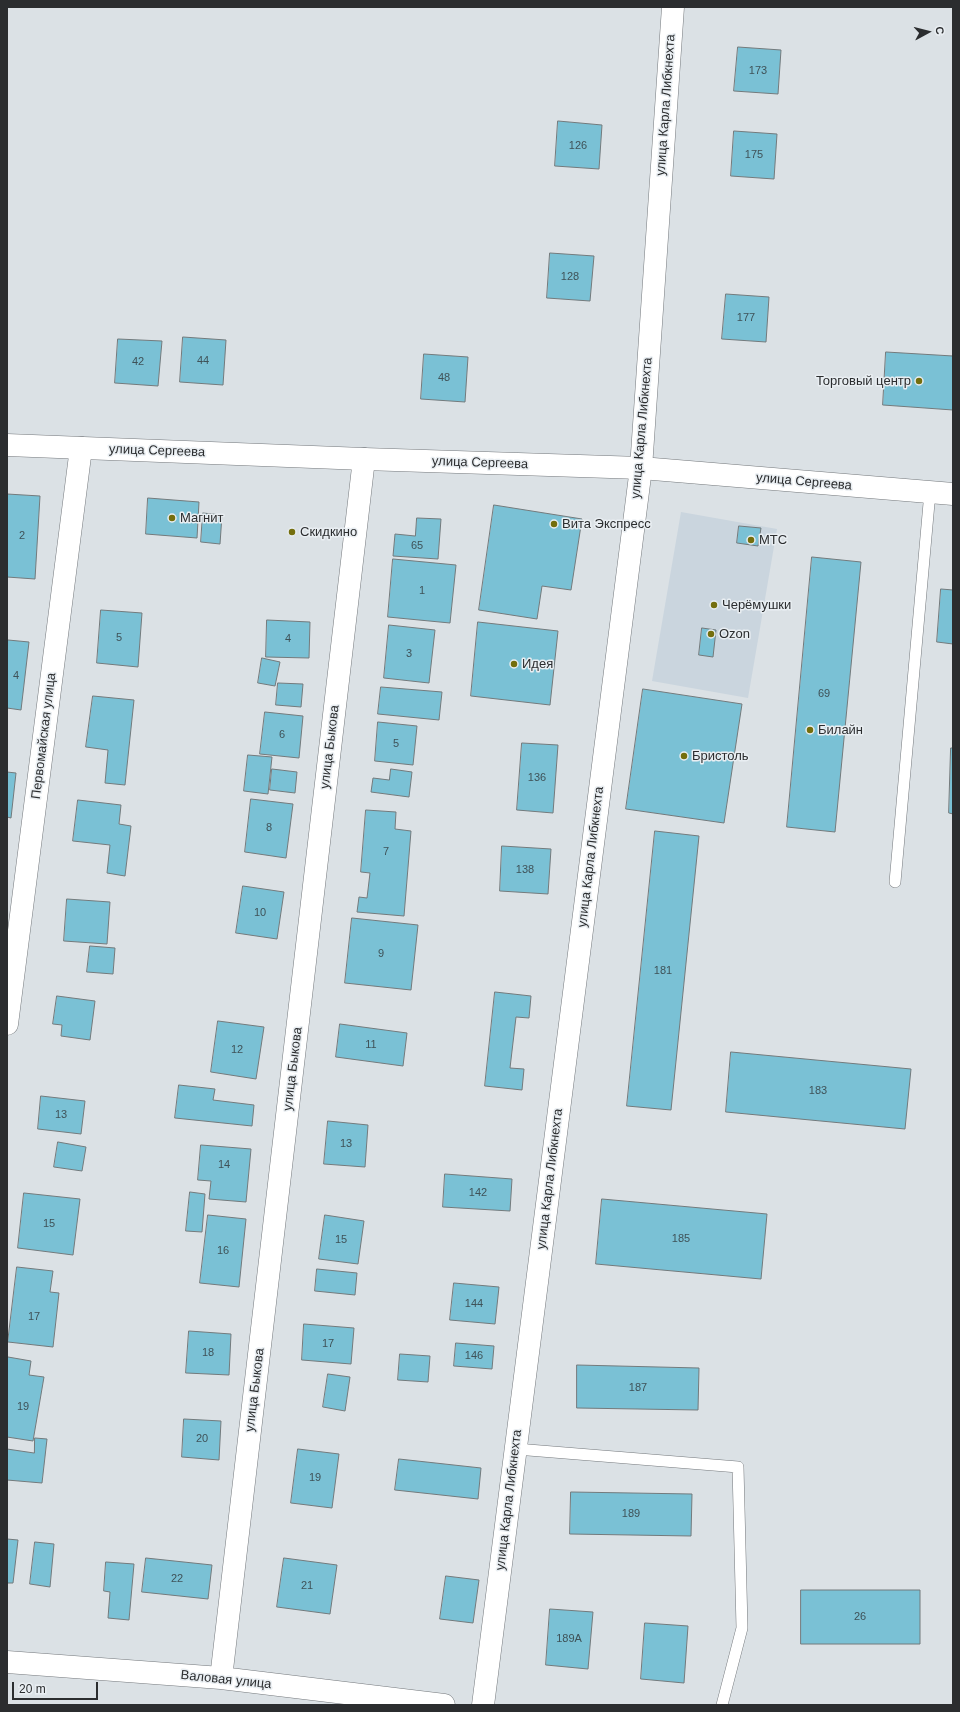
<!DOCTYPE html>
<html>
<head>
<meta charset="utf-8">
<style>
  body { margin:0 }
  #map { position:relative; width:960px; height:1712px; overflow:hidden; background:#dbe1e5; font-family:Helvetica,sans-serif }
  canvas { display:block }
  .frame { position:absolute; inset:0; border:8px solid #2b2d2f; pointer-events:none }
  .north { position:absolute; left:908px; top:12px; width:40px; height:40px; -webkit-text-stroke:3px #e9eef2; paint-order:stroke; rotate:83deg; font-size:11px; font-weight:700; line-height:16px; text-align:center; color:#2b2d2f }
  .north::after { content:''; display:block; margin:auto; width:14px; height:18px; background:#2b2d2f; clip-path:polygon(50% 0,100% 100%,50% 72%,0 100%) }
  .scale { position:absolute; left:12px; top:1682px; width:86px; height:18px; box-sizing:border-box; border:2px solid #2b2d2f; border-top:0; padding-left:5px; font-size:12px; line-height:14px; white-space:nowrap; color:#2b2d2f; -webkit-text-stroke:3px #e9eef2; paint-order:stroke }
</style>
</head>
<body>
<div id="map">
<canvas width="960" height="1712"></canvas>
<div class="frame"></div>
<div class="north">С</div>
<div class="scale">20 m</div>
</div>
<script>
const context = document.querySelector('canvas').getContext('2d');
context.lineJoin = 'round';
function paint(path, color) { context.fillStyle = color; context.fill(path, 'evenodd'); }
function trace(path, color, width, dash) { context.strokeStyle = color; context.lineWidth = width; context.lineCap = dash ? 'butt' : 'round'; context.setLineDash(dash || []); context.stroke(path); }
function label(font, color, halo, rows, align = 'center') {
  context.font = font + ' Helvetica,sans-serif'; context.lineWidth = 3; context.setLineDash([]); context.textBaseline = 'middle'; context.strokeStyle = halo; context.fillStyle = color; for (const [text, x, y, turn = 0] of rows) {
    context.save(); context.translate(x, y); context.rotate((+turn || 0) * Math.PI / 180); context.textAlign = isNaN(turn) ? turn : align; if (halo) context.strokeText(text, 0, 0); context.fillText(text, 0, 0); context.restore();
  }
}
const built = new Path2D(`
  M681 512 777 529 748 698 652 681Z`);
const building = new Path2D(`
  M738 47 781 50 778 94 734 91Z
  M558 121 602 125 599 169 555 166Z
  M734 131 777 134 774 179 731 176Z
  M550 253 594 256 590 301 547 298Z
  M726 294 769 297 766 342 722 339Z
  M183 337 226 340 223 385 180 382Z
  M118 339 162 341 158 386 115 383Z
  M886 352 953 356V410L883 405Z
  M424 354 468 357 465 402 421 399Z
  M7 494 40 496 35 579 7 577Z
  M148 498 199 502 197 538 146 534Z
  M494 505 582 519 571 590 542 586 537 619 479 610Z
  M203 513 222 515 220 544 201 542Z
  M417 518 441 519 438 559 393 556 395 534 415 536Z
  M739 526 761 528 758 546 737 543Z
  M812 557 861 562 835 832 787 827Z
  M393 559 456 565 450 623 388 617Z
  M941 589 953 590V644L937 642Z
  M101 610 142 613 138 667 97 663Z
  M267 620 310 622 309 658 266 657Z
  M478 622 558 631 550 705 471 696Z
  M389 625 435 630 429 683 384 678Z
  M702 628 716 630 713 657 699 655Z
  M8 640 29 642 21 710 7 708Z
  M262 658 280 662 275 686 258 683Z
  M278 683 303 684 301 707 276 705Z
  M381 687 442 692 439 720 378 714Z
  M643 689 742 704 724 823 626 809Z
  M93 696 134 700 125 785 105 783 108 750 86 747Z
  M265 712 303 716 299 758 260 754Z
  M378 722 417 726 413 765 375 761Z
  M522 743 558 745 553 813 517 810Z
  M951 748H953V814L949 813Z
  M248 755 272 757 268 794 244 791Z
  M272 769 297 772 295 793 270 790Z
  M391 769 412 772 409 797 371 792 373 778 389 780Z
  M7 772 16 773 11 818 7 817Z
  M251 799 293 804 286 858 245 852Z
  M78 800 121 805 119 824 131 826 125 876 107 873 110 845 73 841Z
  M366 810 396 812 395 829 411 831 404 916 357 912 359 897 367 898 370 873 361 872Z
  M655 831 699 836 671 1110 627 1106Z
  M502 846 551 849 548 894 500 891Z
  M243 886 284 892 277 939 236 933Z
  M67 899 110 902 107 944 64 941Z
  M352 918 418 925 411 990 345 983Z
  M90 946 115 948 113 974 87 972Z
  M495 992 531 996 529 1018 516 1017 510 1068 524 1069 522 1090 485 1086Z
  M57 996 95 1001 90 1040 61 1036 62 1025 53 1024Z
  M218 1021 264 1027 256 1079 211 1072Z
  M340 1024 407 1033 403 1066 336 1057Z
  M731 1052 911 1069 905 1129 726 1112Z
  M179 1085 215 1089 213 1100 254 1105 252 1126 175 1118Z
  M41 1096 85 1101 81 1134 38 1129Z
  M328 1121 368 1125 365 1167 324 1164Z
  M58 1142 86 1147 82 1171 54 1167Z
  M201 1145 251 1149 246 1202 209 1199 211 1181 198 1180Z
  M445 1174 512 1179 510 1211 443 1207Z
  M190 1192 205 1194 202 1232 186 1231Z
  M24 1193 80 1199 73 1255 18 1248Z
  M602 1199 767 1214 761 1279 596 1264Z
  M208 1215 246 1219 239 1287 200 1283Z
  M325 1215 364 1221 358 1264 319 1259Z
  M17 1267 53 1271 50 1292 59 1293 53 1347 8 1342Z
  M317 1269 357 1273 355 1295 315 1291Z
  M454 1283 499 1287 495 1324 450 1320Z
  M304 1324 354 1328 351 1364 302 1360Z
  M189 1331 231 1334 229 1375 186 1373Z
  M456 1343 494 1346 492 1369 454 1366Z
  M400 1354 430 1356 428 1382 398 1380Z
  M8 1357 31 1361 29 1375 44 1377 33 1441 7 1437V1365Z
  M577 1365 699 1368 698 1410 577 1408Z
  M328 1374 350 1377 345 1411 323 1407Z
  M184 1419 221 1421 219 1460 182 1457Z
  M35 1438 47 1439 42 1483 7 1480V1449L34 1453Z
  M298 1449 339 1454 332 1508 291 1503Z
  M399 1459 481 1468 478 1499 395 1490Z
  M571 1492 692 1494 691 1536 570 1534Z
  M7 1539 18 1540 13 1583H7Z
  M35 1542 54 1544 50 1587 30 1584Z
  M146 1558 212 1565 208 1599 142 1592Z
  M284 1558 337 1565 330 1614 277 1607Z
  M106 1562 134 1564 129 1620 108 1618 110 1592 104 1591Z
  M446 1576 479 1580 473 1623 440 1619Z
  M801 1590H920V1644H801Z
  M550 1609 593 1612 588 1669 546 1665Z
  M645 1623 688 1626 684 1683 641 1679Z`);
const service = new Path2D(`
  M895 882 930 492
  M516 1449 738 1467 742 1628 722 1705`);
const minor = new Path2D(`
  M7 1024 81 448
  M7 1662 221 1678 444 1705
  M221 1678 364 459
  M483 1705 641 468 673 7`);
const secondary = new Path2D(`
  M7 445 364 459 641 468 953 494`);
const markers = [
  [919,381,4,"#746e0d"],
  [172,518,4,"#746e0d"],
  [554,524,4,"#746e0d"],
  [292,532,4,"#746e0d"],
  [751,540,4,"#746e0d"],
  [714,605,4,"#746e0d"],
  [711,634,4,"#746e0d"],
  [514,664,4,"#746e0d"],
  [810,730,4,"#746e0d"],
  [684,756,4,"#746e0d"]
];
const numberNames = [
  ["173",758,71],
  ["126",578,146],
  ["175",754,155],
  ["128",570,277],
  ["177",746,318],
  ["44",203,361],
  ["42",138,362],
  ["48",444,378],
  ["2",22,536],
  ["65",417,546],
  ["1",422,591],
  ["5",119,638],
  ["4",288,639],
  ["3",409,654],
  ["4",16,676],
  ["69",824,694],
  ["6",282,735],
  ["5",396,744],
  ["136",537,778],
  ["8",269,828],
  ["7",386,852],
  ["138",525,870],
  ["10",260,913],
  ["9",381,954],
  ["181",663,971],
  ["11",371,1045],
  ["12",237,1050],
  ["183",818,1091],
  ["13",61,1115],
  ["13",346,1144],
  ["14",224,1165],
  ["142",478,1193],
  ["15",49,1224],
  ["185",681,1239],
  ["15",341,1240],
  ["16",223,1251],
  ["144",474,1304],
  ["17",34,1317],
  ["17",328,1344],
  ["18",208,1353],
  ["146",474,1356],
  ["187",638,1388],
  ["19",23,1407],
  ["20",202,1439],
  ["19",315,1478],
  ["189",631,1514],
  ["22",177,1579],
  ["21",307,1586],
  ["26",860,1617],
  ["189А",569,1639]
];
const streetNames = [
  ["улица Карла Либкнехта",666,105,-86],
  ["улица Карла Либкнехта",642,428,-85],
  ["улица Сергеева",157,451,2],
  ["улица Сергеева",480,463,2],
  ["улица Сергеева",804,482,5],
  ["Первомайская улица",44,736,-83],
  ["улица Быкова",330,747,-83],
  ["улица Карла Либкнехта",591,857,-83],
  ["улица Быкова",293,1069,-83],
  ["улица Карла Либкнехта",550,1179,-83],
  ["улица Быкова",255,1390,-83],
  ["улица Карла Либкнехта",509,1500,-83],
  ["Валовая улица",226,1680,6]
];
const poiNames = [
  ["Торговый центр",911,381,"right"],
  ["Магнит",180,518],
  ["Вита Экспресс",562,524],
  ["Скидкино",300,532],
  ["МТС",759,540],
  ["Черёмушки",722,605],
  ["Ozon",719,634],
  ["Идея",522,664],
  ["Билайн",818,730],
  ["Бристоль",692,756]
];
paint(built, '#cad5de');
paint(building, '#7ac1d5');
trace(building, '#737a7c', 1);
trace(service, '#74787c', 12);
trace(minor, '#74787c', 23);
trace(secondary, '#74787c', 23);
trace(service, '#fff', 11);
trace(minor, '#fff', 22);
trace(secondary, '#fff', 22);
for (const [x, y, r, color] of markers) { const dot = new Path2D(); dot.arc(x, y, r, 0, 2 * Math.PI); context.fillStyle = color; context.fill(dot); trace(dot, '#e9eef2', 1.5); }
label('11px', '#3f5258', null, numberNames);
label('13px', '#2b2d2f', '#e9eef2', streetNames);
label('13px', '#2b2d2f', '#e9eef2', poiNames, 'left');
</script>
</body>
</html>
